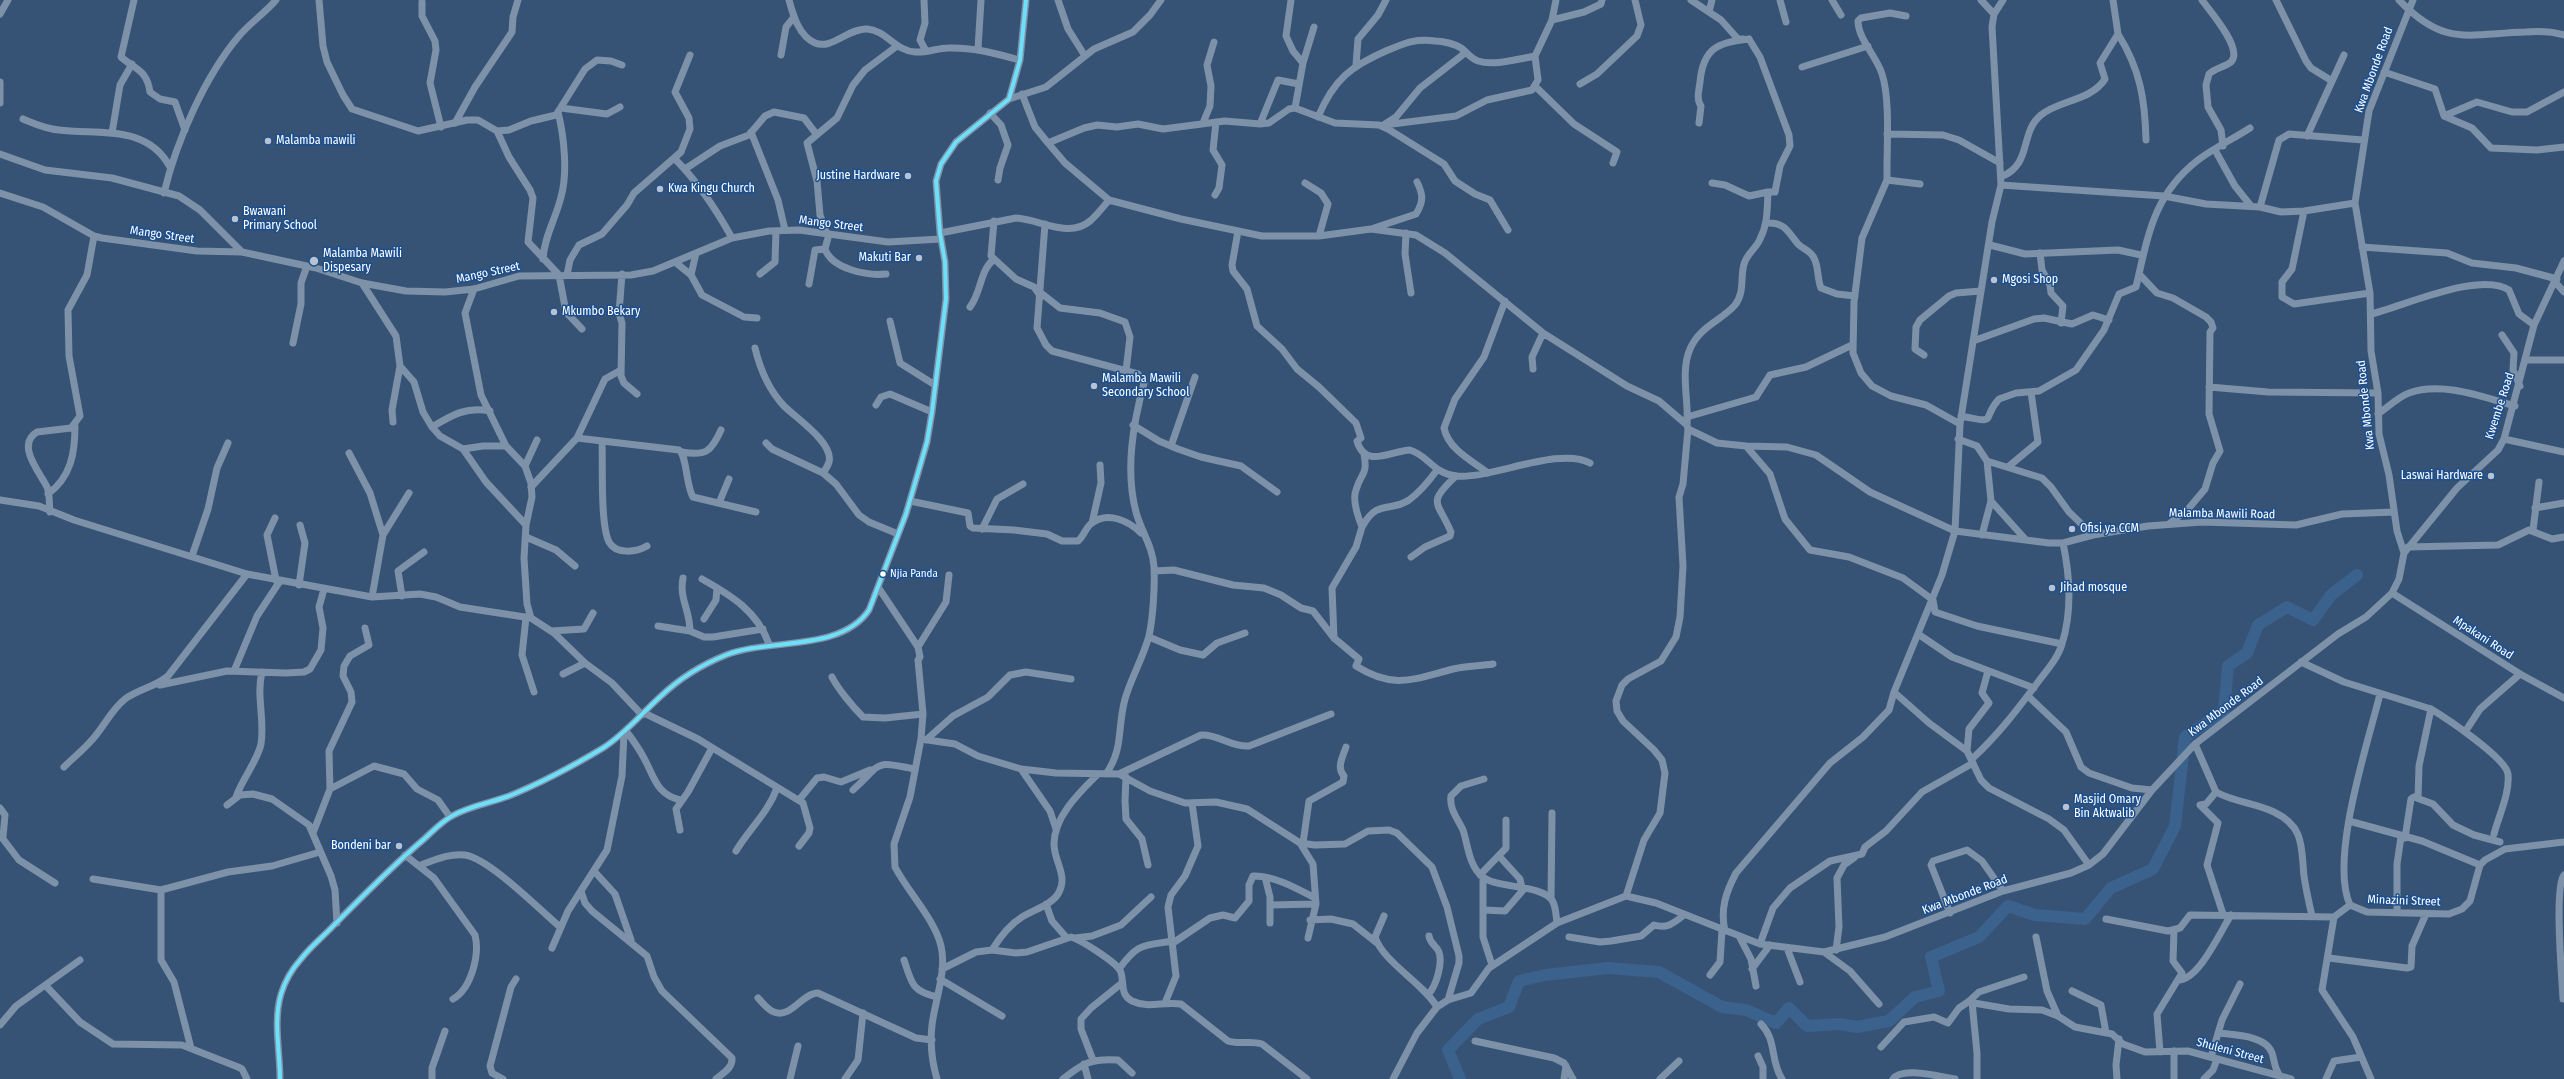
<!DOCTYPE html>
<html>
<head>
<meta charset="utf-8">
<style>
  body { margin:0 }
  canvas { display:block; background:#365274 }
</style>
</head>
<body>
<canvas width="2564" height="1079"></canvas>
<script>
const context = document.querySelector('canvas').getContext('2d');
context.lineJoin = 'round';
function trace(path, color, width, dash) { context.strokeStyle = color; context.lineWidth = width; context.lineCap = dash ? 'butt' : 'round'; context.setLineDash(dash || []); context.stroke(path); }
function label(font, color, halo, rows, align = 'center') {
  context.font = font + ' "Fira Sans Condensed",sans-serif'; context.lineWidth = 3; context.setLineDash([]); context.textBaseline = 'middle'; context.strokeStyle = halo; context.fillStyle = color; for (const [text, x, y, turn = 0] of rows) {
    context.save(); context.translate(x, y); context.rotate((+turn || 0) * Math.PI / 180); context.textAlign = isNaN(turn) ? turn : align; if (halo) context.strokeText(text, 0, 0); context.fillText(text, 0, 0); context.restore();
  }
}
const river = new Path2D(`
  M1460 1079 1448 1050 1478 1019 1509 1007 1519 981 1545 975 1608 968 1659 972 1722 1007 1746 1010 1776 1023 1789 1008 1807 1026 1840 1024 1857 1027 1889 1021 1915 997 1939 991 1931 957 1979 937 2008 906 2035 915 2085 919 2111 888 2153 869 2175 826 2185 737 2224 711 2228 666 2247 653 2258 625 2287 607 2313 620 2331 595 2357 575`);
const minor = new Path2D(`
  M134 0 121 57C136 70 147 70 150 92L160 99 175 102 185 130
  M319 0 323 46 327 62 343 95 352 109 418 131 467 120H478L497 131 509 157 530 190 533 198 528 242 559 275 566 312 582 329
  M789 0C793 15 799 36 815 43 832 50 848 28 867 29 886 30 895 51 915 52 926 53 938 48 948 48 973 47 997 54 1020 60
  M924 0 925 23 920 40 926 51
  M1058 0 1068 29 1085 56
  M1291 0 1286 36 1293 51 1303 63 1295 108
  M1691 0 1721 20 1738 39H1743
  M1780 0 1786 22
  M1832 0 1841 15
  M1981 0 1994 14
  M2202 0C2209 10 2244 49 2231 62 2225 67 2215 68 2209 74L2206 85 2208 107 2221 130 2223 146
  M2276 0 2306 61 2311 68 2332 81
  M2399 0C2444 47 2467 34 2525 32 2538 31 2551 31 2564 35
  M422 2V16L435 41 436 50 430 83 441 127
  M1709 12 1712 0
  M0 14 8 0
  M1906 16 1890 13 1861 18 1858 21C1858 39 1877 57 1882 74 1890 98 1887 143 1887 169V180L1862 238 1854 302 1853 353 1861 373 1872 386 1891 396 1926 405 1960 424
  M1552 20 1584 12 1601 4 1602 0
  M2118 34C2140 69 2145 99 2146 140
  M978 49 981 0
  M781 55 786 27 794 17
  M1303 63 1314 27
  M1356 65 1358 39 1378 15 1386 0
  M1802 67 1868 46
  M2384 72 2435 89 2444 116 2472 128 2491 148 2537 150 2564 147
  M0 82V103
  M1580 84 1597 74 1637 36 1641 25 1635 0
  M1536 87 1574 124 1617 152 1613 163
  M1022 94 1035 127 1048 143 1084 128 1097 125 1117 127 1138 124 1163 129 1225 121 1260 124 1269 123 1289 109 1295 108 1335 123 1379 125 1388 129 1444 164 1455 181 1475 194 1490 200 1508 230
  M1009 99 1046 87 1094 49 1133 32 1150 15 1161 0
  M561 108 607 114 620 107
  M990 113 1001 125 1008 145 1000 168 998 180
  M2444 116 2477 102 2512 112H2527L2564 92
  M1318 117C1334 79 1351 66 1388 50 1405 43 1416 38 1435 41 1443 41 1455 44 1461 48 1467 52 1470 58 1478 61 1493 66 1519 59 1535 56L1552 20 1556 0
  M23 119C35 124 46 129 59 130 99 135 147 124 170 167
  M455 123 475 87 512 32 513 17 518 0
  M1203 123 1210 106 1211 86 1207 65 1214 42
  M1699 123 1701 106C1696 99 1699 90 1700 82 1703 49 1717 42 1749 39
  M1260 124 1278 80 1299 84
  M1385 124 1396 117 1420 88 1465 53
  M1384 125 1456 116 1487 100 1532 90 1538 80 1535 56
  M497 131 509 130 531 121 556 115 585 69 597 60 611 61 622 65
  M751 132 778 200 785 230
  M112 133 120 85 132 64
  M1887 134 1943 135 1959 140 2000 163
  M2307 136 2344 55
  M1048 143 1065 163 1109 200 1181 219 1262 236H1319L1371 229 1416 235 1445 253 1543 333 1627 386 1659 401 1687 425 1688 429 1717 443 1746 446 1770 474 1785 519 1810 550 1849 557 1903 578 1933 600 1935 612 1977 626 2062 644
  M2215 150 2235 186 2251 206
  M0 154 45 170 112 178 179 196 200 210 242 252
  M674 158C698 182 716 209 732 238
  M685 169 720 146 749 135 765 116 774 112 804 118 817 135
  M2001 177C2033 164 2019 133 2041 115 2059 100 2091 101 2105 79L2100 63 2118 34 2113 0
  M1887 180 1920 184
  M1305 183 1321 193 1328 204 1319 236
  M1712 183 1725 185 1749 196 1768 192
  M2001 185 2164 196 2206 204 2260 207 2281 212 2304 211 2355 203
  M0 193 43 207 94 236 102 238 197 251 242 252 316 268 362 283 406 291 445 292 474 289 519 276 631 275 653 271 732 238 769 231 799 230 888 242 941 239
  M164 193C176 142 205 76 239 36 250 23 265 13 276 0
  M1215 195 1219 188 1222 165 1213 150 1216 122
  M2260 207 2279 140 2289 134 2363 140
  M2304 211 2292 269 2282 282V297L2294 304 2370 293
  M994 221 991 256 1016 279 1034 287 1041 297
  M1767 223C1785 222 1788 232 1798 244 1803 249 1811 251 1814 258 1819 267 1817 279 1821 288L1837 294 1855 296
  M1045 224 1037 328 1046 345 1052 351 1138 374 1144 383C1133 424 1125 470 1136 512 1141 531 1153 547 1154 567 1155 585 1153 618 1149 636 1143 658 1131 678 1125 699 1117 728 1124 748 1106 774
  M1374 228 1416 214C1424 201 1423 194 1417 182
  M1238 231 1232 265 1233 271 1247 289 1257 326 1282 349 1297 369 1319 387 1356 423 1361 438 1357 441C1365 469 1390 451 1410 450 1428 455 1433 474 1457 476 1492 479 1559 446 1590 463
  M826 232 820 215 817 181 807 143 837 118 853 85 865 70 897 46
  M940 233 1016 218C1039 219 1069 239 1090 221 1097 215 1103 207 1109 200
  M1406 233 1405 254 1411 293
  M829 234 825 249C832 269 867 276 886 274
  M1990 245 2025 254 2118 250 2141 255
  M2362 247 2447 253 2472 263 2516 268 2557 279
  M2040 253 2042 270 2050 285 2051 293 2063 306 2061 323
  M543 259C544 237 556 218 561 197 568 173 564 136 558 112
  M675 262 691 275 702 295 744 317 757 318
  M622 274 619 313 622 323 621 376 624 383 637 394
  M760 274 775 262 776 231
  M2139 274 2157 293 2173 298 2206 317 2211 322 2213 328 2210 332 2209 414 2220 451 2213 463 2205 489 2189 508 2169 524
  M567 275 570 260 579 245 602 234 627 205 634 193 681 152 690 129 689 118 675 92 690 55
  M691 275 696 253
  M362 283 396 336 400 366 392 410 393 422
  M2556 283 2564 292
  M809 284 815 250 825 249
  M474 289 465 313 481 395 506 446 525 466 531 483 532 497 526 525 524 558 527 604 531 618
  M1041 293 1060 308 1100 313 1125 322 1130 337 1126 371
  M970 307C981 293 980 271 993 260
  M2371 314C2404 306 2480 271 2509 290L2519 314 2534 325
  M890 321 900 363 935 385
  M2502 335 2514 353 2513 370 2520 386
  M1973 341 2034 319 2044 318 2072 324 2093 315 2109 320
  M293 343 301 304V283L307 266
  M755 348C760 369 769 390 784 406 796 418 834 443 829 462 828 466 825 470 823 473
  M1924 355 1915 349 1916 327 1920 320 1949 296 1956 293 1981 291
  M2526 360H2564
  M400 366 414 382 423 412 432 427 440 436 463 449 486 482 526 525
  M1533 369 1532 357 1543 333
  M2209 387 2268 392 2378 393
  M876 405 881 397 890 394 932 412
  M2378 414C2388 407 2398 397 2409 393 2442 381 2483 397 2515 406
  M1961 416C2000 424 1980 420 1999 399L2016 393 2039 391 2076 370 2104 330 2119 294 2136 287C2148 236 2153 195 2198 160 2214 148 2233 139 2250 128
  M1687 417 1756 397 1770 375 1806 367 1852 345
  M1133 425 1159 441 1178 449 1201 457 1241 466 1277 492
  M1687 425C1689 401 1680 372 1690 349 1700 326 1721 321 1735 305 1745 292 1740 278 1744 264 1747 253 1756 249 1760 239 1768 224 1767 209 1768 192H1775L1780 166 1790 146 1789 135 1760 57 1749 39
  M432 427C452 415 467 406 490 411
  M577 438 679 450C687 456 686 486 693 497L756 512
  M1958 439 1977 446 1987 461 1991 501 1982 535
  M2504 439 2564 452
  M602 441C603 463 600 524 609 542 616 555 637 552 647 546
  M766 443 772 449 823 473 836 484 859 515 869 522 898 534
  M1171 446 1195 377
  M1746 446 1787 447 1816 455 1870 492 1955 531 2049 543H2063L2093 535 2148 526 2202 522 2296 525 2342 514 2394 512
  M463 449 483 446H506
  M682 452C706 456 711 452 721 430
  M349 453 370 493 383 535 372 597
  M1987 461 2042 478 2051 487 2069 512 2093 535
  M525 466 537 440
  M2008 467 2038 442 2031 392
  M1488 473C1472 461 1448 449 1444 428L1455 399 1484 357 1505 301
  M531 487 577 438 605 379 621 370
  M48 494C71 477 75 453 75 426
  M0 500 39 506 74 520 247 574 372 597 420 594 436 597 460 607 531 618 554 633 585 663 612 683 642 715
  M910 501 968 513 970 526 973 528 1014 530 1047 534 1062 541H1078C1084 536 1085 528 1092 523 1108 511 1129 521 1141 533
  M1991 501 2026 540
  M719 503 729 479
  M2535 508 2564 503
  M50 512C49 504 50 494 47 487 41 474 15 445 37 432L71 428 80 416 69 356 68 310 87 275 94 236
  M275 518 267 535 276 580
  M1092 523 1101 483 1100 465
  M1362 527C1378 498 1390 513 1409 500 1420 492 1429 481 1437 470
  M982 529 997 499 1023 484
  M2533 530 2539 482
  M383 535 409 493
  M526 537 556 550 575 566
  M2408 547 2498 545 2529 530 2552 539 2564 537
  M2404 553 2457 488 2498 450 2504 439 2534 325 2564 261
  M192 556 208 509 217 468 228 443
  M1411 557 1425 547 1450 536 1451 532C1438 501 1426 504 1456 476
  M1154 571 1174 570 1233 585 1264 588 1281 595 1301 608 1313 611 1334 638 1359 659 1356 666C1394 690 1414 679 1453 669 1466 666 1480 666 1493 664
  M683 578C679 599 690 610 690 631
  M702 579C732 596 757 611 769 644
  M299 585 305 543 300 525
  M878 587 918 647 920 657 918 660 923 714 921 739 910 797 894 844 895 867C908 892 935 920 941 946 947 971 935 1000 932 1025 930 1043 932 1062 937 1079
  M2392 593 2520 674 2564 698
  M402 596 398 571 424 552
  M526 617 522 655 534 692
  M704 619 716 600 717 588
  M658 626 690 631 704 637H713L763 629
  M551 631 584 629 593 613
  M1918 634 1952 657 2034 688
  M1149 637 1180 650 1203 655 1217 643 1245 633
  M1334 638 1332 588 1356 547 1362 527C1358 517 1352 500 1356 490 1361 472 1368 476 1364 454
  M918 647 946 602 949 575
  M2301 662 2344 682 2431 709 2419 766 2418 798
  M234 671 257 616 280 581
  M563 674 585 663
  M832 677C838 689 853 707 863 717L885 718 923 714
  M160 685 227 671 286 673 304 672 310 669 321 650 323 628 319 607 324 589
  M1894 692 1929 723 1967 751 1981 780 1989 788 2049 819 2064 830 2089 865
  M2380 694C2368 743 2329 859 2350 905L2367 912 2449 914 2462 909 2470 901 2480 865 2485 860 2505 849 2564 842
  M2028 696 2066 732 2081 767 2089 773 2132 788 2152 790
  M2431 709C2446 718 2506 758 2508 774 2510 793 2499 815 2494 834
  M644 713 698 739 803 803 810 828 809 833 799 846
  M626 731C633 740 640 750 645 760 655 779 657 794 680 800
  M2465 732 2480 709 2520 674
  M921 739 955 744 978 756 1021 769 1056 773 1119 774 1150 791 1185 803 1216 802 1247 809 1300 843 1313 864 1316 904 1308 938
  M926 740 953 716 988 697 1010 675 1026 672 1071 679
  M2195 744 2216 792C2234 802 2255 803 2274 812 2305 827 2301 847 2304 876 2306 890 2309 903 2312 916
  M1967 751 1969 729 1989 703 1982 693 1988 671
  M1972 759C1998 735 2017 710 2038 682 2047 670 2058 658 2062 644 2072 612 2070 576 2063 543
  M64 767C72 759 82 751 90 742 103 729 110 711 125 699 139 689 155 687 168 676L247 574
  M1021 769 1050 811 1056 829
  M1119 774 1201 735C1219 734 1230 747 1249 746L1331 714
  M1126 777 1125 801 1126 819 1142 839 1148 865
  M1484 779 1461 786 1451 796C1449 809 1458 819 1463 830 1468 845 1469 867 1483 877 1498 889 1540 884 1552 900 1556 906 1556 916 1557 923
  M330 789 329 751 352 702 351 692 343 676 344 666 350 656 369 645 365 628
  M853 790C883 763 872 760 914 769
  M2216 792 2206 804 2200 805 2218 823 2207 865 2223 914
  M236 797C242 779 258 760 261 744 265 720 256 695 262 672
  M799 800 817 778 824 777 841 782 870 770
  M227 805 240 795 253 794 272 799 309 825 331 876 335 890 337 923
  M0 808 5 815 3 837
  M2349 821 2422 841 2480 865
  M680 830 676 809 688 792 712 748
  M313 833 330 789 374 766 404 774 417 789 438 800 450 817
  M0 835 19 860 55 883
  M2405 838 2411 799 2414 797 2433 804 2453 825 2474 835 2500 842
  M1300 843 1315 845 1345 844 1368 831 1389 830 1397 833 1432 867 1447 907 1459 956V963L1448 1000
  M1303 843 1309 801 1343 782 1344 776C1336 768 1343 756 1346 747
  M736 851C749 829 768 813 777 788
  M405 855 434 878 475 935C480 955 471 989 453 999
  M1499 856 1520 879 1522 888
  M421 865C435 860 449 853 465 855 490 859 540 910 560 927
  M594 871 615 894 631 940
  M1480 875 1506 848V820
  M1265 877 1270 897V923
  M1483 877V937L1492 965
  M93 879 161 890 228 872 272 866 320 852
  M161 890V960L174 982 191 1048
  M581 891 585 903 592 911 647 956 654 977 662 991 732 1058C733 1068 723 1073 716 1079
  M1626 896 1644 840 1660 813 1665 773 1662 760 1654 750 1623 721 1617 711 1616 701 1622 685 1628 679 1661 661 1676 637 1680 617 1683 566 1679 497 1683 484 1688 429
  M1551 899 1552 813
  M1046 904 1052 921 1066 937
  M1270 905 1316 904
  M2350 905 2334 917 2322 990 2353 1037 2371 1079
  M1484 910 1505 911 1524 889
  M2397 912V864L2401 837
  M1950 913 1931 865 1933 861 1967 850 1982 861 2003 891
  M1384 916 1375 937C1383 962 1423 983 1437 1007
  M2106 919 2168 931 2180 928 2190 915 2334 917
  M1310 920 1331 919 1353 924 1377 943
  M1725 931C1720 909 1726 892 1736 873L1830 763 1863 737 1889 710 1894 692 1942 575 1955 531 1960 424 1992 222 2001 185 1992 27 1994 14 2003 0
  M1739 936 1751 959 1756 986
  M1569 937 1600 942 1611 941 1641 936 1654 925C1667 929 1674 923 1684 915
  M2036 937 2047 991 2058 1016
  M1075 938 1092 936 1121 925 1151 897
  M1173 943 1210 918 1223 915 1235 918 1249 901V885L1253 876C1273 875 1298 889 1315 898
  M1760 944 1773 908 1790 888 1830 861 1862 854 1865 847 1886 831 1922 792 1973 763
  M552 948 568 911 607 850 622 776 624 733
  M1787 948 1800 982
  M992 950C1000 937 1009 925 1022 917 1033 910 1051 905 1058 894 1069 876 1054 862 1054 844 1054 816 1080 792 1098 774
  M1836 950 1839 927 1837 878 1844 865 1854 858
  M1824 952 1850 971 1879 1004
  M2329 958 2407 968 2411 967 2412 946 2426 914
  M904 960C912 983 911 991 937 997
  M942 969 976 952 992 950 1016 953 1027 952 1071 937C1081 940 1114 961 1120 970 1125 980 1119 995 1132 1001 1149 1009 1163 1001 1181 1004L1228 1041C1240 1045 1250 1040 1262 1044L1307 1079
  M1119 969C1138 943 1142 946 1173 941
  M1752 969 1770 945
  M1710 975 1720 962 1722 930
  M940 979 1002 1016
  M2178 980C2199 980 2220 932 2231 915
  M46 986 80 1022 113 1044 182 1045 238 1067 242 1069 247 1079
  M2072 991 2101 1005 2106 1033
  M1428 995C1436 986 1443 964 1439 952 1437 946 1430 944 1429 936
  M758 998C762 1002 768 1010 774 1012 791 1019 802 993 818 993L916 1038 932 1040
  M2563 999C2562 979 2554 886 2564 875
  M1968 1002 1979 992 2024 977
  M1972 1002 1977 1053V1079
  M1165 1003 1176 976 1168 907 1171 895 1185 876 1198 846 1192 803
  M1761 1024C1777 1040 1770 1061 1782 1079
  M0 1025 16 1006 80 960
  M2218 1033C2233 1035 2266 1035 2272 1053 2275 1062 2274 1068 2280 1076
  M1475 1041 1554 1058 1564 1063 1573 1079
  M1881 1047 1904 1022 1934 1017 1948 1023 1959 1008 1968 1002 2009 1009 2042 1010 2058 1016 2075 1027 2112 1034 2123 1044 2145 1052 2188 1051 2291 1079
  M2174 1051V1079
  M2160 1052 2157 1014 2182 973 2173 961 2174 930
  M1758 1056 1763 1067V1079
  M2211 1057 2222 1020 2240 984
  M1093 1060 1081 1029V1019L1091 1008 1122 983
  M1084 1064 1088 1079
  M280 1079C280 1051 273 1021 281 994 285 981 292 969 301 959 311 946 324 936 335 924 364 895 392 866 423 840 432 832 441 822 452 816 469 806 490 803 509 796 541 783 573 766 603 748 625 734 641 714 661 696 680 678 701 665 726 655 769 638 841 652 869 610L906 514 927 442 932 412 946 299 945 262 940 233 936 181 941 164 956 142 1009 99 1020 60 1026 0
  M432 1079V1068L445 1031
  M503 1079 492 1073 490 1066 511 987 516 979
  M790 1079 798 1046
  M845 1079 858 1060 863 1013
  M1063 1079C1083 1063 1092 1058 1118 1060L1132 1073
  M1393 1079 1417 1033 1437 1007 1448 1000 1471 993 1489 968 1557 923 1626 896 1656 903 1760 944 1824 952 1885 937 2003 891 2071 873 2089 865 2103 854 2152 790 2195 744 2338 634 2366 617 2392 593 2399 579 2404 553 2397 531 2389 475 2379 434 2378 393 2371 351 2370 293 2355 203 2369 111 2413 0
  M1564 1079 1566 1066
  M1660 1079 1679 1061
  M1893 1079C1902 1066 1940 1077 1955 1079
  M2117 1079 2116 1065 2119 1039
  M2204 1079 2213 1070 2217 1059
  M2326 1079 2334 1061 2361 1057`);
const bus1 = new Path2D(`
  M280 1079C280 1051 273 1021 281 994 285 981 292 969 301 959 311 946 324 936 335 924 364 895 392 866 423 840 432 832 441 822 452 816 469 806 490 803 509 796 541 783 573 766 603 748 625 734 641 714 661 696 680 678 701 665 726 655 769 638 841 652 869 610L906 514 927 442 932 412 946 299 945 262 940 233 936 181 941 164 956 142 1009 99 1020 60 1026 0`);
const markers = [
  [268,141,4,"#b9c2ce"],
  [908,176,4,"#b9c2ce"],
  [660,189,4,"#b9c2ce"],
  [235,219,4,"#b9c2ce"],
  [919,258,4,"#b9c2ce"],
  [314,261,5,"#b9c2ce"],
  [1994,280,4,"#b9c2ce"],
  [554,312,4,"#b9c2ce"],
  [1094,386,4,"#b9c2ce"],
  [2491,476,4,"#b9c2ce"],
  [2072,529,4,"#b9c2ce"],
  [883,574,3.5,"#fff"],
  [2052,588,4,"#b9c2ce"],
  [2066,807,4,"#b9c2ce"],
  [399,846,4,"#b9c2ce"]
];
const busNames = [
  ["Njia Panda",890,574]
];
const streetNames = [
  ["Kwa Mbonde Road",2374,70,-70],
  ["Mango Street",831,224,7],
  ["Mango Street",162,235,8],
  ["Mango Street",488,273,-12],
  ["Kwa Mbonde Road",2366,405,-96],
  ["Kwembe Road",2500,406,-72],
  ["Malamba Mawili Road",2222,514,1],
  ["Mpakani Road",2483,638,33],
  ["Kwa Mbonde Road",2226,707,-37],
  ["Kwa Mbonde Road",1965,895,-21],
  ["Minazini Street",2404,901,2],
  ["Shuleni Street",2230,1051,15]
];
const poiNames = [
  ["Malamba mawili",276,141],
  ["Justine Hardware",900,176,"right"],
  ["Kwa Kingu Church",668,189],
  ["Bwawani",243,212],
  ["Primary School",243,226],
  ["Malamba Mawili",323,254],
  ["Dispesary",323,268],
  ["Makuti Bar",911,258,"right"],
  ["Mgosi Shop",2002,280],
  ["Mkumbo Bekary",562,312],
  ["Malamba Mawili",1102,379],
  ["Secondary School",1102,393],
  ["Laswai Hardware",2483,476,"right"],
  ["Ofisi ya CCM",2080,529],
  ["Jihad mosque",2060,588],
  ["Masjid Omary",2074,800],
  ["Bin Aktwalib",2074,814],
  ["Bondeni bar",391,846,"right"]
];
trace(river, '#3b618d', 12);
trace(minor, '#7d92a8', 7);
trace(bus1, '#6ddff8', 4);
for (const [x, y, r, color] of markers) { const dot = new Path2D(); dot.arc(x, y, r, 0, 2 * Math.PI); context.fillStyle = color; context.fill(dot); trace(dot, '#1b4f8f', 1.5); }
label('11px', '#fff', '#1b4f8f', busNames, 'left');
label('12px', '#fff', '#1b4f8f', streetNames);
label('12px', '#fff', '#1b4f8f', poiNames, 'left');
</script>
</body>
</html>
